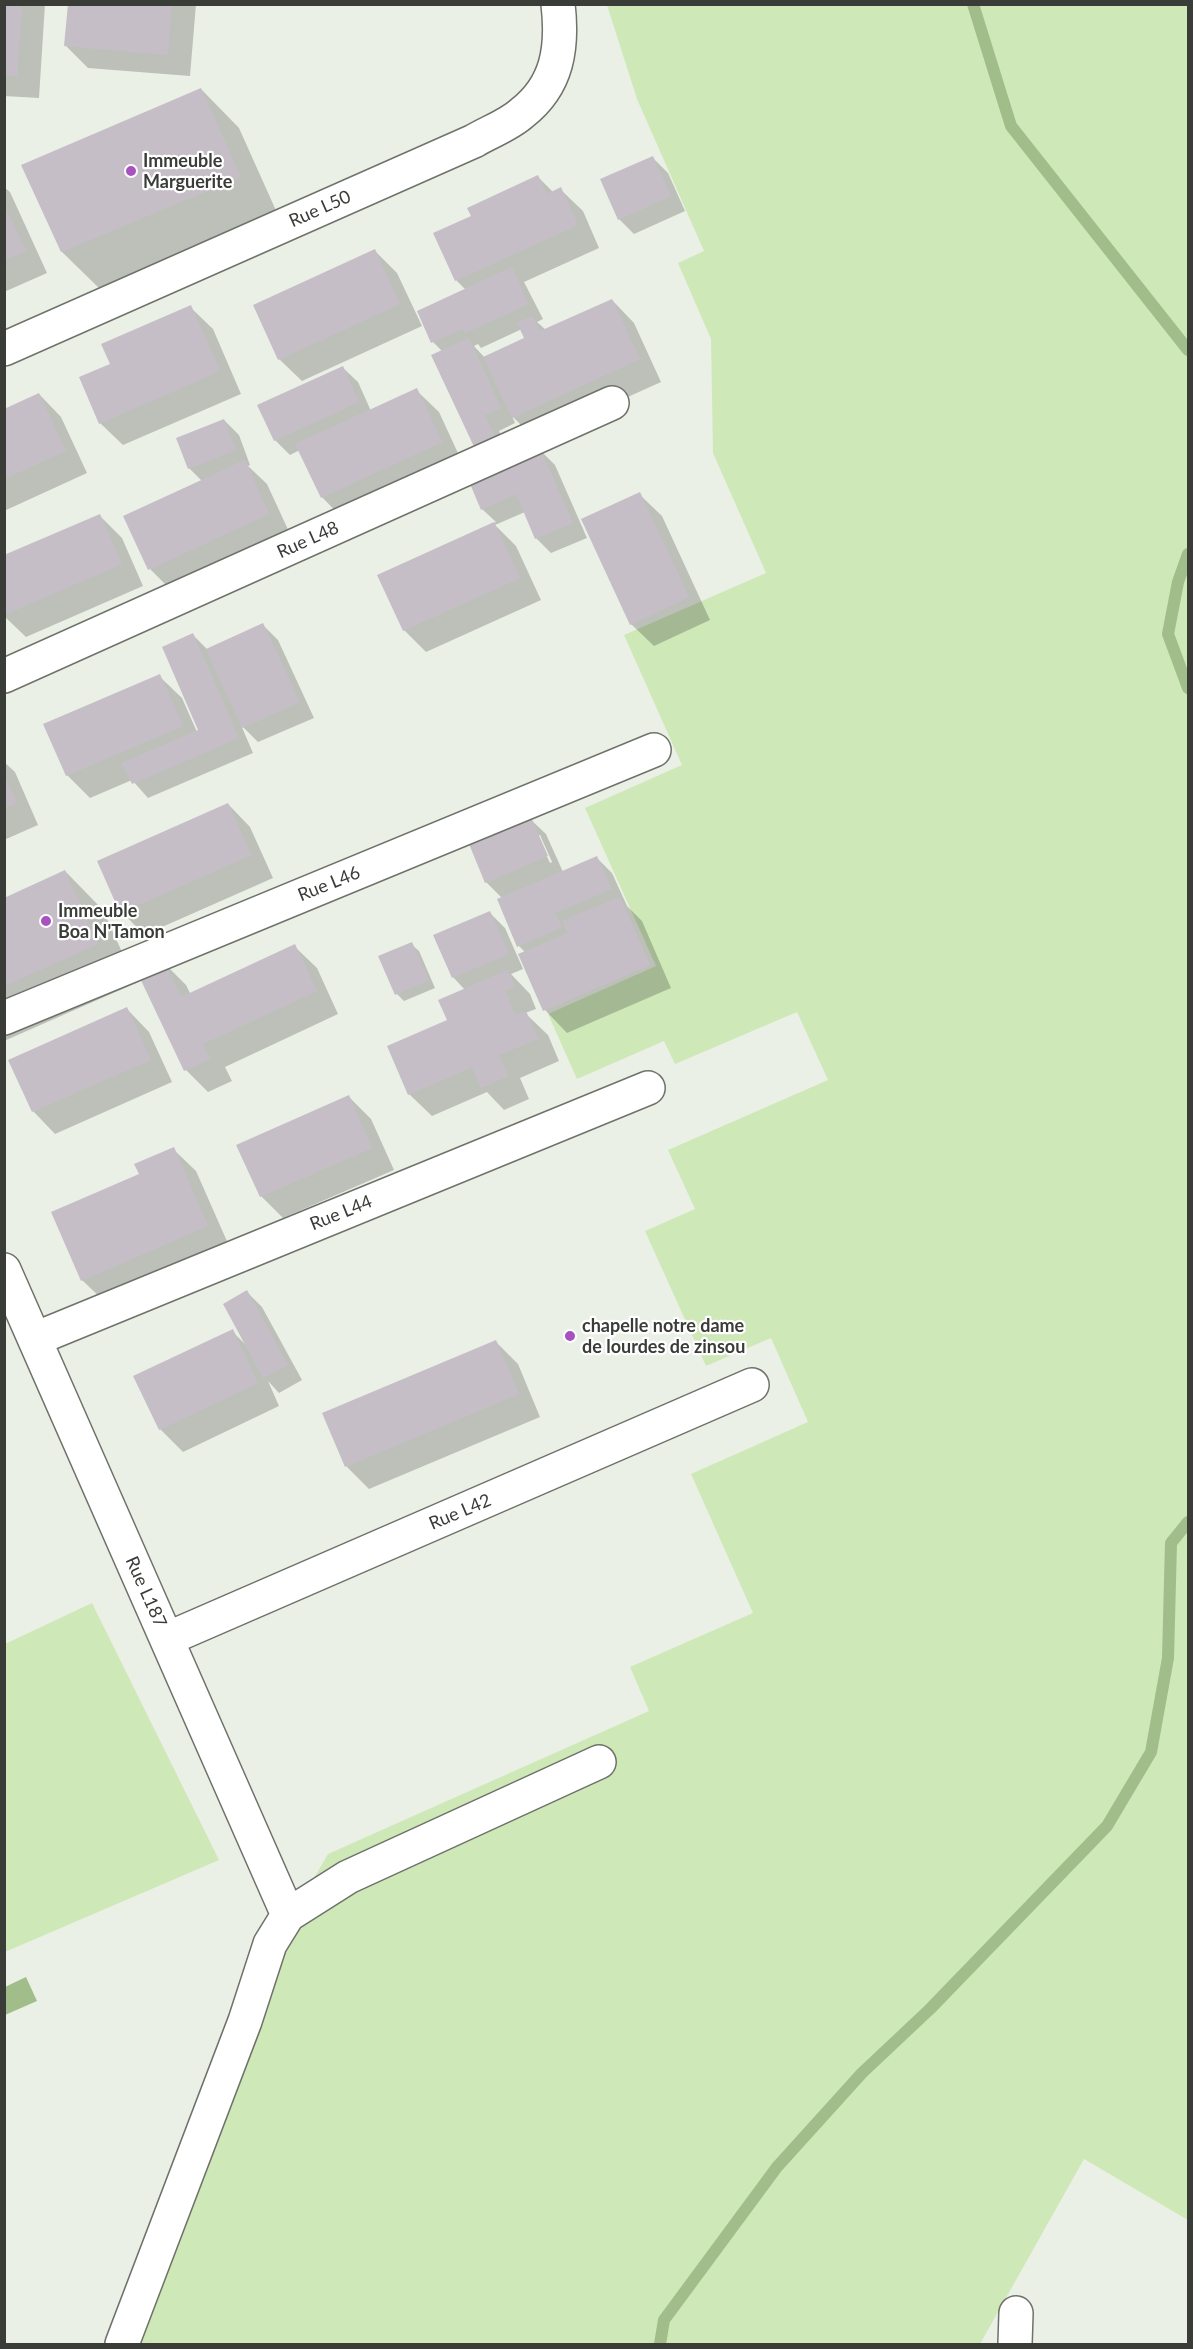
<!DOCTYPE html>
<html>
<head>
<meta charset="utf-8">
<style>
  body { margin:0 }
  #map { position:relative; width:1193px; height:2349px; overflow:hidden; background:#ebf0e7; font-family:Lato,sans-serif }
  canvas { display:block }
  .frame { position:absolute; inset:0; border:6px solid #3a3c38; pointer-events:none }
</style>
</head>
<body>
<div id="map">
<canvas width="1193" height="2349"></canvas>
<div class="frame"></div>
</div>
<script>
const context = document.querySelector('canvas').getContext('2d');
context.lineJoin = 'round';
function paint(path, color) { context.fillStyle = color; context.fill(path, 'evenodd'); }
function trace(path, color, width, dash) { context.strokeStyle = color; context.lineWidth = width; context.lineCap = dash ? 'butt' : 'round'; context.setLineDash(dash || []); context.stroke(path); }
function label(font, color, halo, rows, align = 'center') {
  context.font = font + ' Lato,sans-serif'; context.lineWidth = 4.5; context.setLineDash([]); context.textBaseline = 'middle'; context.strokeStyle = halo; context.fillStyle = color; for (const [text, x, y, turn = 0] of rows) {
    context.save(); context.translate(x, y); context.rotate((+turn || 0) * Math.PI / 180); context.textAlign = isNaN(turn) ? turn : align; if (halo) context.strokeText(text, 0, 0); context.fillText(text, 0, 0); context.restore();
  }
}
const green = new Path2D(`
  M607 5H1188V2220L1084 2159 980 2344H118L269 1955 328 1854 649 1711 630 1667 753 1613 691 1474 808 1422 771 1338 706 1366 645 1231 695 1209 668 1150 828 1080 797 1012 675 1064 664 1041 577 1079 548 1014 656 966 585 808 682 765 624 635 766 573 713 453 711 339 678 263 704 251 637 99Z
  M92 1603 219 1860 5 1952V1644Z`);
const water = new Path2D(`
  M26 1977 37 2001 5 2015V1987Z`);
const shadow = new Path2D(`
  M4 4H45L39 98 4 96Z
  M69 4H196L190 76 88 68 66 46Z
  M201 89 239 128 278 215 101 290 62 252 23 165Z
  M653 158 668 173 685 211 634 234 619 219Z
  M537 176 553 192 560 189 583 211 599 248 524 282 543 319 537 322 546 330 612 300 634 323 661 382 535 439 512 416 515 423 499 431 511 457 492 466 443 352 433 342 466 290 456 280 473 216ZM522 329 526 339 485 358 474 346 478 344 481 348Z
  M4 187 10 192 47 273 4 292Z
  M375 251 397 273 422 326 302 381 279 359Z
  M190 307 213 329 241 394 123 445 100 423 112 364Z
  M342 367 358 382 371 411 416 390 439 412 463 464 344 520 322 497 300 450 290 455 275 440Z
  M39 394 61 417 87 473 4 511V410Z
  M224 420 239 435 250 465 248 466 267 484 291 536 172 591 150 569 202 481 189 468Z
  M540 450 555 465 587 538 551 553 536 538 525 512 495 525 516 546 541 600 426 652 404 630 379 575 496 522 482 509Z
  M639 494 662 516 710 620 654 646 631 624Z
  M100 516 122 538 143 586 26 637 4 616V557Z
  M263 625 278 640 314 718 258 742 241 725 253 753 148 798 132 780 90 798 67 775 159 676 182 698 197 732 200 731 193 635 208 650Z
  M4 762 15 772 38 825 4 840Z
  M228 804 250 827 273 878 144 935 122 912 99 862Z
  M530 819 546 834 563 872 597 858 612 873 627 906 642 921 671 988 567 1033 545 1010 520 955 525 952 519 946 502 898 486 882ZM537 835H540L552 862 550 863Z
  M65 871 103 910 136 983 4 1041V900Z
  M490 913 505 928 523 969 511 974 530 994 536 1009 525 1013 548 1035 559 1061 520 1078 529 1099 504 1110 487 1092 432 1116 409 1094 465 990 453 977Z
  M411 944 419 951 435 988 404 1001 397 994Z
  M294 946 317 968 338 1014 225 1067 232 1081 208 1092 186 1070 164 963 186 985 191 995Z
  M127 1009 149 1032 172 1082 55 1134 33 1111Z
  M349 1097 371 1119 394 1170 283 1218 261 1196Z
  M173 1149 196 1171 230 1248 105 1302 82 1280 141 1175Z
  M247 1292 262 1307 302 1380 279 1393 268 1381 279 1406 183 1452 160 1429 232 1331 245 1344Z
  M496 1342 518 1364 540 1417 369 1489 347 1467 324 1414Z`);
const stream = new Path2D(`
  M973 4 1011 126 1188 350
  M1188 554 1178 582 1168 634 1188 688
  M660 2344 664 2320 777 2167 862 2073 930 2009 1107 1826 1151 1752 1168 1658 1171 1543 1188 1522`);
const building = new Path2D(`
  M4 4H22L17 76 4 75Z
  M68 4H172L168 55 64 46Z
  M201 88 241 177 61 252 21 165Z
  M653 156 671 196 618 220 600 179Z
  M538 175 547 194 561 187 578 225 455 281 433 233 471 216 467 208Z
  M4 204 26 251 4 260Z
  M375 249 400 304 278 360 253 305Z
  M512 267 529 304 465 333 463 329 431 343 417 311Z
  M612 299 640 359 512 418 483 357 524 338 517 323 533 316 540 331Z
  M191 305 220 371 99 424 79 377 110 364 101 344Z
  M469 338 501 408 485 415 497 441 476 451 431 355Z
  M343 366 359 402 274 441 257 405Z
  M417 388 442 442 321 498 295 444Z
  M39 393 66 451 4 479V409Z
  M224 419 236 450 188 469 176 438Z
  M540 448 573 523 535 539 516 494 481 510 468 479Z
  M245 460 269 514 148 570 123 516Z
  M640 492 689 597 630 625 581 519Z
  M100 514 122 564 4 615V555Z
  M494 522 520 578 403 631 377 575Z
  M263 623 300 702 242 728 206 649Z
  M193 633 239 738 132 784 122 763 198 730 162 647Z
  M160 674 183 726 66 776 43 724Z
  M4 775 17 803 4 808Z
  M228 803 252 855 120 913 97 861Z
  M531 817 548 856 485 883 469 844Z
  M597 856 612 889 555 913 562 927 517 947 497 899Z
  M65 870 98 944 4 986V898Z
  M620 897 650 965 543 1011 518 954 568 933 562 921Z
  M490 911 509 954 452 978 433 935Z
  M412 942 429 980 395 995 378 956Z
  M295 944 317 991 203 1044 210 1059 184 1071 138 974 164 961 181 997Z
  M508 970 515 987 505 990 516 1015 526 1011 538 1039 499 1055 508 1076 481 1088 472 1067 408 1095 387 1046 447 1020 438 1000Z
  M127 1007 151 1060 32 1112 8 1060Z
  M349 1095 372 1148 260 1197 236 1145Z
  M174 1147 208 1226 81 1281 51 1212 139 1174 134 1164Z
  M247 1290 288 1365 263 1378 223 1304Z
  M233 1329 258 1383 159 1430 133 1376Z
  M496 1340 519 1394 345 1467 322 1413Z`);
const street = new Path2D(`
  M4 349 474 141C489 132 509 125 522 113 558 85 563 47 558 4
  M4 676 612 403
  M4 1018 654 750
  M4 1270 288 1915
  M35 1339 648 1088
  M167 1639 752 1385
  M122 2344 245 2021 270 1944 288 1915 348 1877 599 1762
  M1015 2344 1016 2313`);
const markers = [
  [131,171,6,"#a752bf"],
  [46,921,6,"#a752bf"],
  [570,1336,6,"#a752bf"]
];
const poiNames = [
  ["Immeuble",143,161],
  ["Marguerite",143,182],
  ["Immeuble",58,911],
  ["Boa N'Tamon",58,932],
  ["chapelle notre dame",582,1326],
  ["de lourdes de zinsou",582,1347]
];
const streetNames = [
  ["Rue L50",320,209,-24],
  ["Rue L48",308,540,-24],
  ["Rue L46",329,884,-22],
  ["Rue L44",341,1213,-22],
  ["Rue L42",460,1512,-23],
  ["Rue L187",146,1592,66]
];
paint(green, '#cee8b8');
paint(water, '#a1bd89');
paint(shadow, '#0003');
trace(stream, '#a1bd89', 12);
paint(building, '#c5bec7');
trace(street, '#6e726a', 36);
trace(street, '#fff', 33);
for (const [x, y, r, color] of markers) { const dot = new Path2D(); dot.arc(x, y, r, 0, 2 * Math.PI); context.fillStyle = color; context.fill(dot); trace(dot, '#fff', 2); }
label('bold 18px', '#3a3c38', '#fff', poiNames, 'left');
label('18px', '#3a3c38', '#fff', streetNames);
</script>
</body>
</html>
